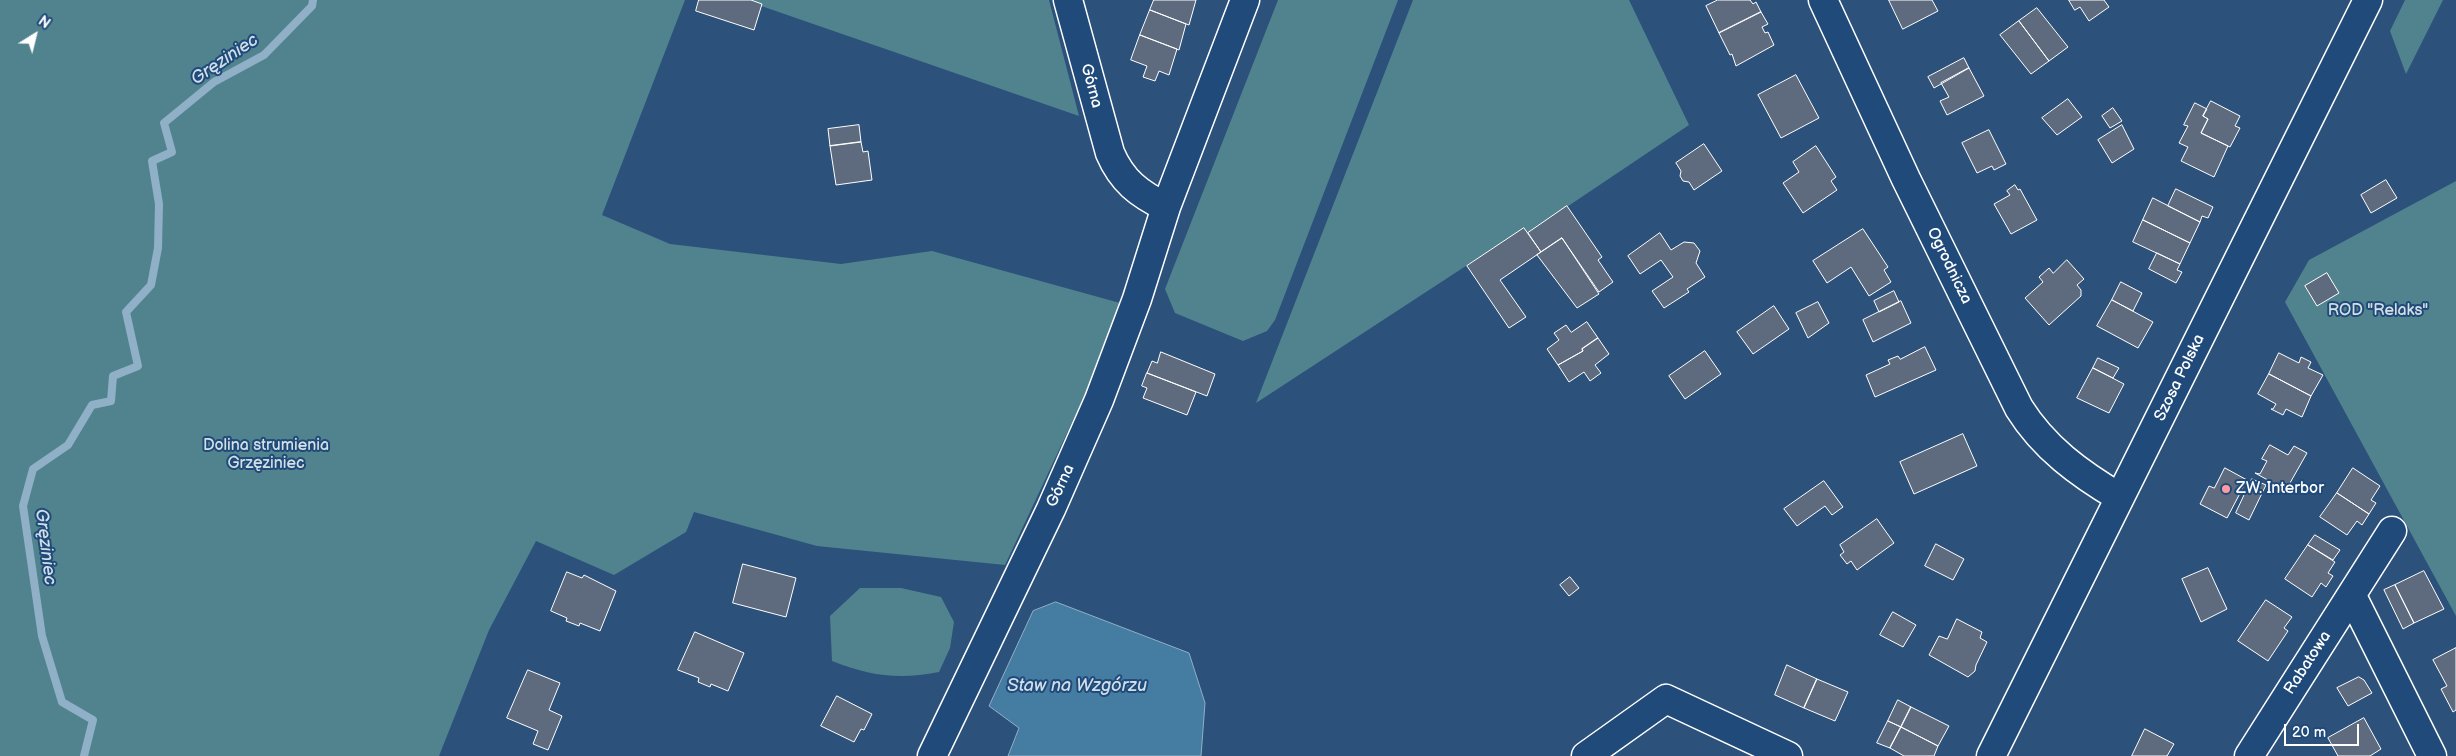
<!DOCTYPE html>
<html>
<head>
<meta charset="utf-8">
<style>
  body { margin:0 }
  #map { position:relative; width:2456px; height:756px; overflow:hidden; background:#2c517b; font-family:"Balsamiq Sans",sans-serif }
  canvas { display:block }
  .north { position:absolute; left:10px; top:10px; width:50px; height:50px; -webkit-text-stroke:4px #1f4a7a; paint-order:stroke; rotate:36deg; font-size:14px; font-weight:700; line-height:20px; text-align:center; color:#fff }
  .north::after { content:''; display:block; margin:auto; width:18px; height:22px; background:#fff; clip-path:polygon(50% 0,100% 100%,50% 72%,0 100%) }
  .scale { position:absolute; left:2284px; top:724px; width:75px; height:22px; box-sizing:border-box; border:2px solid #fff; border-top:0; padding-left:6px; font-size:15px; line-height:18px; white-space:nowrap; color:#fff; -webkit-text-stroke:4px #1f4a7a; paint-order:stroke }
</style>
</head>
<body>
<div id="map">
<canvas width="2456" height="756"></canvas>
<div class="north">N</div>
<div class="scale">20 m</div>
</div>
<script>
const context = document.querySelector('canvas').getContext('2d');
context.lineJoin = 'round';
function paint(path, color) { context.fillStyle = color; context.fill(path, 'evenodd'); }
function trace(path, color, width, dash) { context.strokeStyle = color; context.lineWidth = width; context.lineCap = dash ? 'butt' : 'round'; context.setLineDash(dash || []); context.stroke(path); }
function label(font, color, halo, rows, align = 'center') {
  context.font = font + ' "Balsamiq Sans",sans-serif'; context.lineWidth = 4; context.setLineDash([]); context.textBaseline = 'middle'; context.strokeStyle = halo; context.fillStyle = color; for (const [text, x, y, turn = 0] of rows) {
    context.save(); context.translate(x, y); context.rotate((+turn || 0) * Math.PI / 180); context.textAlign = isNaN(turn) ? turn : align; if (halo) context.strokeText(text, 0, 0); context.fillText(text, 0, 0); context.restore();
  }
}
const green = new Path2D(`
  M0 0H685L602 215 670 244 841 264 932 251 1120 303 1113 335 1005 565 817 546 694 512 686 532 614 575 536 541 489 630 439 756H0Z
  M744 0H1049L1079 116Z
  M1278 0H1398L1275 320 1267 331 1243 341 1175 313 1165 289Z
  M1413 0H1629L1689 125 1528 233 1524 228 1256 403Z
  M2405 0H2443L2406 74 2390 31Z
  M2456 181V616L2285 302 2309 260Z
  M860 588H901L941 597 954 622 950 648 939 672C899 680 870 676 832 661L830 616Z`);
const water = new Path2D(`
  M1056 602 1189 653 1205 703 1201 756H1008L1019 728 989 706 1033 611Z`);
const stream = new Path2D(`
  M84 756 93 720 62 702 42 636 23 506 33 469 68 445 92 405 111 401 113 376 138 366 126 312 151 285 158 248 159 204 152 161 172 152 164 123 214 82 264 55 312 6 313 0`);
const building = new Path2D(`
  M699 0H751L762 4 754 30 696 11Z
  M1154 0H1196L1189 25 1150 10Z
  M1718 0H1750L1753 4 1756 2 1761 12 1719 33 1706 6Z
  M1889 0H1932L1938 11 1903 29Z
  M2069 0H2104L2109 7 2089 21 2080 7 2075 10Z
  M2037 8 2068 47 2049 61 2019 21Z
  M1150 10 1186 24 1179 50 1140 35Z
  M1761 12 1768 24 1762 27 1765 33 1768 32 1774 45 1736 66 1732 54 1730 55 1719 33Z
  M2019 21 2049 61 2031 74 2000 35Z
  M1140 35 1177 49 1169 75 1159 71 1155 81 1143 77 1147 66 1131 60Z
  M1964 58 1969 68 1934 88 1928 77Z
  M1969 68 1984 96 1947 115 1940 101 1949 97 1941 83Z
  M1796 75 1819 118 1781 138 1758 95Z
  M2068 99 2082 117 2057 135 2042 118Z
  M2211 101 2240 116 2235 126 2240 128 2230 147 2201 133 2208 119 2203 116Z
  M2195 103 2207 109 2203 116 2208 119 2201 133 2228 146 2214 177 2181 161 2188 147 2179 143 2188 126 2184 125Z
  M2113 108 2122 121 2110 128 2102 116Z
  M859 125 861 142 830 146 828 129Z
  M2122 125 2134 149 2112 163 2098 140Z
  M1989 130 2006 164 1994 170 1992 166 1977 173 1962 143Z
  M861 142 863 152 868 151 872 180 836 185 830 146Z
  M1704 144 1722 171 1694 190 1689 182 1683 181 1680 176 1681 171 1676 163Z
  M1816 146 1836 177 1831 181 1837 190 1803 213 1783 183 1799 172 1793 162Z
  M2386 180 2397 198 2371 213 2361 195Z
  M2015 185 2018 190 2020 189 2037 220 2011 234 1994 204 2010 195 2007 191Z
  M2176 189 2213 207 2208 218 2202 216 2200 222 2168 206Z
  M2153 198 2200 222 2190 243 2143 220Z
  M1567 206 1602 257 1598 260 1613 282 1599 292 1562 238 1541 252 1528 233Z
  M2143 220 2190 243 2180 264 2133 242Z
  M1524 228 1541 252 1500 280 1526 317 1509 328 1467 266Z
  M1863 229 1888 267 1884 270 1891 282 1869 296 1851 267 1827 283 1813 261Z
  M1660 233 1671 250 1684 242 1694 243 1700 251 1696 263 1705 277 1687 289 1689 292 1664 308 1652 291 1673 277 1661 260 1640 274 1628 256Z
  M1562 238 1599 294 1577 308 1537 255Z
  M2157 253 2180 264 2177 270 2182 272 2176 283 2149 269Z
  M2067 260 2084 279 2077 285 2081 290V296L2049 325 2025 298 2043 282 2039 277 2049 268 2053 273Z
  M2327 273 2339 293 2317 306 2305 286Z
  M2121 282 2142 293 2133 311 2112 300Z
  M1894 291 1899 302 1879 312 1874 301Z
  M2112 300 2153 322 2138 348 2097 326Z
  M1901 301 1911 323 1873 342 1863 320Z
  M1818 302 1829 323 1808 338 1796 313Z
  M1774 306 1789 329 1753 354 1737 332Z
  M1587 322 1598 338 1582 349 1583 351 1558 365 1547 349 1559 340 1554 333 1566 325 1571 332Z
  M1598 338 1609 354 1595 365 1601 373 1590 381 1584 372 1569 382 1558 365 1583 351 1582 349Z
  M1925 347 1936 370 1875 397 1866 375 1890 364 1888 360 1898 356 1900 359Z
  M1705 351 1721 374 1685 399 1669 376Z
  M1161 352 1215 374 1207 396 1147 373 1152 361 1157 363Z
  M2279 353 2299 363 2301 357 2311 362 2308 368 2323 375 2311 396 2269 374Z
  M2098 358 2119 368 2113 378 2093 368Z
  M2093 368 2124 384 2109 413 2077 398Z
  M1147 373 1196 392 1187 415 1143 398 1147 388 1142 386Z
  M2269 374 2311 396 2302 417 2286 409 2283 415 2271 409H2273L2276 404 2258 394Z
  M1963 434 1977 466 1914 494 1900 462Z
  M2270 445 2288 455 2294 446 2307 453 2286 490 2255 473 2260 474 2267 461 2262 459Z
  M2225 468 2247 480 2227 518 2200 504 2209 486 2214 488Z
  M2353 468 2380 486 2371 500 2376 503 2369 514 2337 493Z
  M2252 479 2266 485 2249 520 2236 513Z
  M1824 481 1843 507 1832 515 1825 506 1797 526 1784 509Z
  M2337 493 2369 514 2362 525 2357 521 2347 535 2320 517Z
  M1877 519 1894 543 1857 570 1851 561 1847 564 1840 555 1844 552 1840 545Z
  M2315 535 2340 550 2333 560 2308 545Z
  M1936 544 1964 559 1953 580 1925 566Z
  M2308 545 2335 562 2328 573 2333 576 2326 587 2321 583 2312 597 2285 579Z
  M743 564 796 578 786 617 733 603Z
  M2208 568 2227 609 2201 622 2182 579Z
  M2424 571 2444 609 2414 623 2395 585Z
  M567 572 582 578 584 575 616 591 600 631 580 623 579 626 566 621 567 618 551 611Z
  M1570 577 1579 588 1569 596 1560 585Z
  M2395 585 2414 623 2403 629 2384 590Z
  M2266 600 2292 617 2284 628 2288 631 2268 661 2238 641Z
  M1893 612 1916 625 1903 647 1880 635Z
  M1957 619 1982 632 1980 638 1987 642 1976 665 1975 671 1968 677 1929 655 1939 636 1947 639Z
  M695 632 744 653 728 691 711 684 710 687 698 682 699 678 678 670Z
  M2456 648V710L2453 712 2441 689 2447 686 2433 660Z
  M1787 665 1817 679 1804 708 1775 695Z
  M528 670 560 683 549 710 562 716 548 750 533 744 538 731 507 718Z
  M2359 677 2364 680 2372 693 2348 706 2337 688Z
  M1817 679 1848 692 1835 721 1804 708Z
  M837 696 872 714 864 730 861 729 854 742 821 726Z
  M1898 700 1911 707 1901 727 1888 721Z
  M1911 707 1949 726 1938 746 1901 727Z
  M2364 718 2381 749 2370 756H2338L2328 738Z
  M1888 721 1901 727 1890 748 1877 743Z
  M1901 727 1938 746 1934 756H1904L1890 748Z
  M2145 729 2174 744 2167 756H2132Z`);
const minor = new Path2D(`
  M1068 0 1110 153C1122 181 1139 194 1166 207
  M1823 0 1906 179 2019 408C2044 448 2080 474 2119 497
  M2352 596 2432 756
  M932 756 1051 509 1099 400 1137 299 1166 207 1245 0
  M1586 756 1666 699 1788 756
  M1991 756 2368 0
  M2249 756 2392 531`);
const markers = [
  [2226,489,5,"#ff9aa2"]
];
const streetNames = [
  ["Górna",1091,86,75],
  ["Ogrodnicza",1949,266,64],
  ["Szosa Polska",2180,378,-64],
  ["Górna",1061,486,-65],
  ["Rabatowa",2308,663,-57]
];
const parkNames = [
  ["ROD \"Relaks\"",2378,311],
  ["Dolina strumienia",266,446],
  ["Grzęziniec",266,464]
];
const poiNames = [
  ["ZW. Interbor",2236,489]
];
const waterNames = [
  ["Gręziniec",225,60,-34],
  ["Gręziniec",45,547,83],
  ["Staw na Wzgórzu",1077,686]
];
paint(green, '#51838f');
paint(water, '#457ca1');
trace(water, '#8fb0c7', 1);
trace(stream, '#8fb0c7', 8);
paint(building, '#5e6b7e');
trace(building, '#fff', 1);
trace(minor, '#fff', 31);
trace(minor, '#1f4a7a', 28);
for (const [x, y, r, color] of markers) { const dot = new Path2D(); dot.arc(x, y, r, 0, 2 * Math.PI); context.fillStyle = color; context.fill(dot); trace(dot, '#1f4a7a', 2); }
label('16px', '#fff', '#1f4a7a', streetNames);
label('16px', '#d4e0e3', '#1f4a7a', parkNames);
label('16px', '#fff', '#1f4a7a', poiNames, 'left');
label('italic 18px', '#d0dee8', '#1f4a7a', waterNames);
</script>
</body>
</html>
